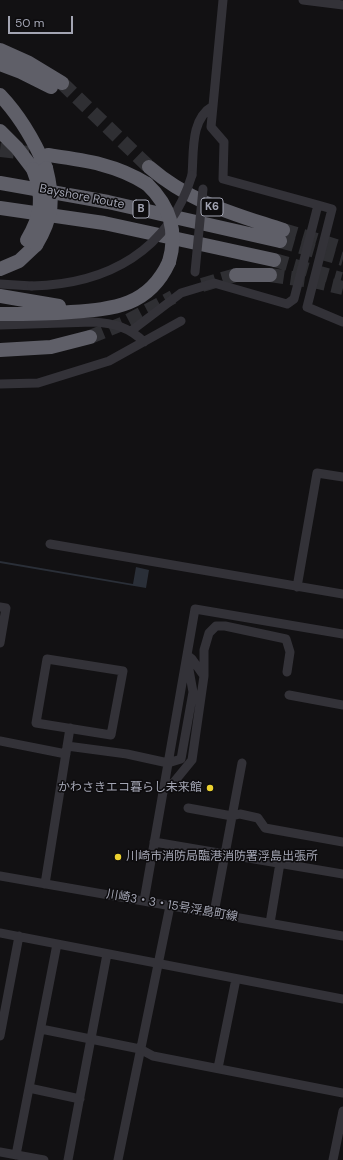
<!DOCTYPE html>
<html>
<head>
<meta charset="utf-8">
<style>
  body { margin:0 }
  #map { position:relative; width:343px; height:1160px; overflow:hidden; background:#121113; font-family:"DM Sans",sans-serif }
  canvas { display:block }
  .scale { position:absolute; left:8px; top:16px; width:65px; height:18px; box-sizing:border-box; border:2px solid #a3a5b3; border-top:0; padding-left:5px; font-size:12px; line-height:14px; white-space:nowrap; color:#a3a5b3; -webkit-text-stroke:3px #0d0c0e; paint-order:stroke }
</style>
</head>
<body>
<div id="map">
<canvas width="343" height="1160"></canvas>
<div class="scale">50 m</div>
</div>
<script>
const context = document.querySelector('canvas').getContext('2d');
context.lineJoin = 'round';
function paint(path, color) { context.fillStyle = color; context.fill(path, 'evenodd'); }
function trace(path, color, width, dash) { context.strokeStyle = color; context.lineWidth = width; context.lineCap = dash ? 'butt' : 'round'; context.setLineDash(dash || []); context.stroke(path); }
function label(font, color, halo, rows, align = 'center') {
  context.font = font + ' "DM Sans","Noto Sans JP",sans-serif'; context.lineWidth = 3; context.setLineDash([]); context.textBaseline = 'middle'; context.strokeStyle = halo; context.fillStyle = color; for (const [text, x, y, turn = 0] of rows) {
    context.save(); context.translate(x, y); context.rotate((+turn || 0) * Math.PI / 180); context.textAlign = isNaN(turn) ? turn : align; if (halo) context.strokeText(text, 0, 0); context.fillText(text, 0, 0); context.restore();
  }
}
const water = new Path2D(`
  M0 561 133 584 136 567 149 570 146 588 0 563Z`);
const highwayTunnel = new Path2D(`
  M62 83 149 167
  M0 150 29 153
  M283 230 343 248
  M280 241 343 259
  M274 260 341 279
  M270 275 318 282 343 288
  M202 285 236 275
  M90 337 124 323 173 297`);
const minor = new Path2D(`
  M303 0 343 5
  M192 175C194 152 190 119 213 106
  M318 205 332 209 307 307 343 322
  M0 284 32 286
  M0 325 93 322C113 323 129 327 144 342
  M131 331 181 293 214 283 287 304 294 299 318 205 223 179 224 142 211 127 223 0
  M0 384 38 383 109 361 181 321
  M50 544 343 594
  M297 587 317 473 343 477
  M0 607 6 608 0 643
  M187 655 192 659 204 676
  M47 659 123 671 111 735 36 723Z
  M289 695 343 705
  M0 741 66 754
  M67 746 127 754 168 763 181 759 193 692 188 664
  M163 789 174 782 192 760 204 676V650L209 633 216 626H225L286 639 290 652 287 672
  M188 808 232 816 240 814 258 818 265 828 343 842
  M154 842 343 874
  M0 876 343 936
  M45 884 70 728
  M144 901 195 609 343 634
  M214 913 242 763
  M270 923 280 863
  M0 933 343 999
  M41 1029 140 1049 153 1056 343 1093
  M0 1036 19 936
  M218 1068 236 979
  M29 1088 80 1099
  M0 1152 44 1160
  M16 1155 57 944
  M68 1160 107 954
  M118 1160 170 906
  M333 1160 343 1111`);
const highway = new Path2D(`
  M0 50 29 63 62 83
  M0 64 21 72 51 87
  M0 95C21 117 34 140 46 168
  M0 131 17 148 33 169
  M48 155C83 160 116 164 147 184
  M149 167C191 203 232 213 283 230
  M0 183 108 202 280 241
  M0 208 104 223 274 260
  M0 269 19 261 36 245
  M236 275H270
  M0 296 59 306
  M0 314C24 314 47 314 71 312 114 309 149 306 169 262
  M0 350 51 347 90 337`);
const minorBridge = new Path2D(`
  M195 272 203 189
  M32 286C108 284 169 251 192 175`);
const highwayBridge = new Path2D(`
  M147 184C170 206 178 231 169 262
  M27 240C42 215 44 197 33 169
  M36 245C53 217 54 199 46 168`);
const markers = [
  [210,788,4,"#ecd230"],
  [118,857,4,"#ecd230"]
];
const shields = [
  [212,207,22],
  [141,209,16]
];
const shieldNames = [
  ["K6",212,207],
  ["B",141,209]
];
const streetNames = [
  ["Bayshore Route",82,197,11],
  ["川崎3・3・15号浮島町線",172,906,10]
];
const poiNames = [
  ["かわさきエコ暮らし未来館",202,788],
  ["川崎市消防局臨港消防署浮島出張所",126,857,"left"]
];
paint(water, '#2a2f38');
trace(highwayTunnel, '#2f2f33', 14, [14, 7]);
trace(minor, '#333238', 9);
trace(highway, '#5f5f68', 14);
trace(minorBridge, '#333238', 9);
trace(highwayBridge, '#5f5f68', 14);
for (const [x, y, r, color] of markers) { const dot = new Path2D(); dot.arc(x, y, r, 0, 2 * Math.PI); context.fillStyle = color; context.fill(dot); trace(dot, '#0d0c0e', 1.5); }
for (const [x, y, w] of shields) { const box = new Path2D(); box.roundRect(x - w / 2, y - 9, w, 18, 3); context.fillStyle = '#0d0c0e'; context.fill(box); trace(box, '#a3a5b3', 1); }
label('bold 11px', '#a3a5b3', null, shieldNames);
label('12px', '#a3a5b3', '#0d0c0e', streetNames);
label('12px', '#a3a5b3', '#0d0c0e', poiNames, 'right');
</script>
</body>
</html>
